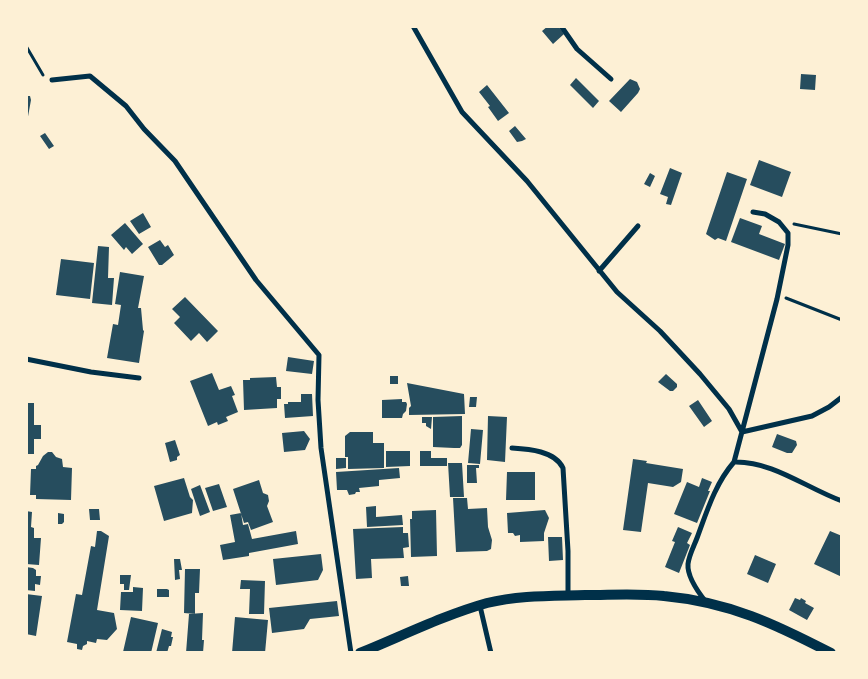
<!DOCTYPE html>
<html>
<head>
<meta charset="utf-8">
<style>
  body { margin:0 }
  #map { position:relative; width:868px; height:679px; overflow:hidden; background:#fdf0d5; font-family:"PT Serif",serif }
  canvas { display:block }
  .frame { position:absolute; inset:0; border:28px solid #fdf0d5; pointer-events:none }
</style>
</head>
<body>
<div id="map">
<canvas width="868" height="679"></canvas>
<div class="frame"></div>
</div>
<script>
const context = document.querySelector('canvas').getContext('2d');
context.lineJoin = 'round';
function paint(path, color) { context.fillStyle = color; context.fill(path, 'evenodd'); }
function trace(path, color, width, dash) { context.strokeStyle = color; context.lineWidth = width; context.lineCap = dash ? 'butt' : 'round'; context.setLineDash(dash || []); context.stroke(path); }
const building = new Path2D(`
  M548 26H558L564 34 553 44 542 31Z
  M801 74 816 75 815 90 800 89Z
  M576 78 599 101 593 108 570 85Z
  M630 79 637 82 640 89 638 93 621 112 609 101Z
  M487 85 509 113 498 121 488 107 490 106 479 92Z
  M26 96H30L31 100 27 122Z
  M515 126 526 139 522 141 517 142 509 131Z
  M45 133 54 146 49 149 40 136Z
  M759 160 791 172 782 197 750 185Z
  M670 168 682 173 671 205 666 204 668 197 660 194Z
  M727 172 747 179 726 241 718 238 715 240 706 234Z
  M650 173 655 176 650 187 644 184Z
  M143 213 151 227 139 234 130 221Z
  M740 218 762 226 759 234 785 244 779 260 731 242Z
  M125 223 143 244 132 254 126 247 124 250 111 235Z
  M160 240 165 247 168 245 174 255 162 265H159L148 247Z
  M98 246 109 247 108 278H114L112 305 92 303Z
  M61 259 94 263 90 299 56 295Z
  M120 272 144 276 138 308H141L143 330 144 331 139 363 107 358 113 324 118 325 121 305 115 304Z
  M185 297 218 331 207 342 199 333 191 341 174 323 180 317 172 309Z
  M288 357 314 361 312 374 286 371Z
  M212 373 219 390 231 386 235 395 232 396 238 412 226 417 228 421 218 425 217 422 208 426 190 381Z
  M666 374 677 384V387L673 391H670L658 382Z
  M390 376H398V384H390Z
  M276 377 277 387H281V399H277V408L244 410 243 380H250V378Z
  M407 383 464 394 465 414 409 415V408L411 406Z
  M301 394H312L313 416 285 418 284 404H288V402H301Z
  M470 397H477L476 407H469Z
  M402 399V402H406L407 404 406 411 403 414 402 418H382V400Z
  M698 400 712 421 704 427 689 406Z
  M26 403H34V425H41V439H34V454H26Z
  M462 416V445L460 448H454L433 447V417Z
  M488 416 507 417 505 462 487 460Z
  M422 417H432L431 429 426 426V423H422Z
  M471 429 483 430 480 464 468 463Z
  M304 431 310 439 305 450 284 452 282 433Z
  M350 432H373V443H384V468L348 469V457H345V436Z
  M777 434 796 441 797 445 792 453H787L772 447Z
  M175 440 180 455 177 457V460L170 462 165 443Z
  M386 451H410V466L386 467Z
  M420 451H431V458H447V466H420Z
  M48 452H52L56 457 62 459 63 467 72 468 71 500 36 499V495H30L31 469H36V466L38 465 43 456Z
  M336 458H346V468L336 469Z
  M633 459 647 461 646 463 683 469 681 482 673 487 648 483 641 532 623 530Z
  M448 463H462L464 497H450Z
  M467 465H479V468H476L477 483H467Z
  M399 468 400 478 379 480V486L359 488 360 492H356L355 494 349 495 347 490H337L336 472Z
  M507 472H535V500H506Z
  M184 478 190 497 193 500 192 513 164 521 154 486Z
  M702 478 712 482 708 491H710L697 523 674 514 687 482 699 487Z
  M259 480 263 493 268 495 269 501 267 506 273 522 251 530 248 522 244 523 233 489Z
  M219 484 227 507 213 511 205 488Z
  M200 485 210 512 200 516 191 489Z
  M453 498H467L468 509 487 508 488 527 492 540 491 549 487 551 456 552Z
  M376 506V517L402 515 403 525 367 527 366 507Z
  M89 509H99L100 520H90Z
  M436 510 437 556 411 557 410 519H412V511Z
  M545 510 549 518 544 533V541L520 542V535L515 536 513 533H508L507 513Z
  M26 511 32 512 31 527 34 528V538H41L39 565 26 564Z
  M58 513 64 514V522L62 524H58Z
  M241 513 243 525 248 524 252 539 296 531 298 544 249 553V556L223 560 220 545 235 542 230 515Z
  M403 527V533H408L409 547 403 548 404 558 371 559 372 578 356 579 353 529Z
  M678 527 692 533 687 543 690 545 679 573 665 567 675 542 672 541Z
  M97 531H101L109 536 97 610 114 613 117 629 107 640 97 639 96 643 87 641V644L83 646 82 650 77 649V644L67 642 76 594 82 595 91 546 95 547Z
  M830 531 842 536V577L814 564Z
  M548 537H562L563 560 549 561Z
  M321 554 323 570 318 580 276 585 273 559Z
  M755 555 776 564 768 583 747 574Z
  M174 559H180L182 570H179L180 579 175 580Z
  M26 567 33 568 36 570V576H41L40 585 35 584V591L26 590Z
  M185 569H200L199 593H195V614L184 613Z
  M120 575H131L129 590H124V584H120Z
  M408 576 409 586H401L400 577Z
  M241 580 265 581 264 614H249L250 589H240Z
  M133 587 143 588 142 611 120 610 121 592H133Z
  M157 589H167L169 590V597H157Z
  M26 594 42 596 36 636 26 634Z
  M795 598 800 600 801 598 806 601 805 603 814 608 807 620 789 610Z
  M337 601 339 616 310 619 304 629 272 633 269 608Z
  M203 613 202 640H204L203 653H186L189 614Z
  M131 617 158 623 151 653 123 652Z
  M235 617 268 620 265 653H232Z
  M162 629 172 632 171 637H173L171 646H169L167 653H156Z`);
const path = new Path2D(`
  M26 46 43 75
  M794 224 842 234
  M786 298 842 320`);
const minor = new Path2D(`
  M413 26 462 112 527 181 617 292 660 331 700 374 729 409 742 432 812 416 829 407 842 397
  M561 26 577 49 611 79
  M52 80 90 76 126 106 144 129 175 161 256 280 319 355 318 400 321 448 351 653
  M599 271 638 226
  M26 359 91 372 139 378
  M512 448C529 449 555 451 563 468L568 551V595
  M734 462 777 299 788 245V233L779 222 765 214 753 212
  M706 602C698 592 687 577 688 564 689 555 694 546 697 538 707 511 715 484 734 462 773 461 806 488 842 501
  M480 606 491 653`);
const secondary = new Path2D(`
  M360 653C402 636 444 615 487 603 519 595 552 596 585 595 611 595 638 593 664 596 729 602 775 624 831 653`);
paint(building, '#264d5e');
trace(path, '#003049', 3);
trace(minor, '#003049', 5);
trace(secondary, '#003049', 10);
</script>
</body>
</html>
